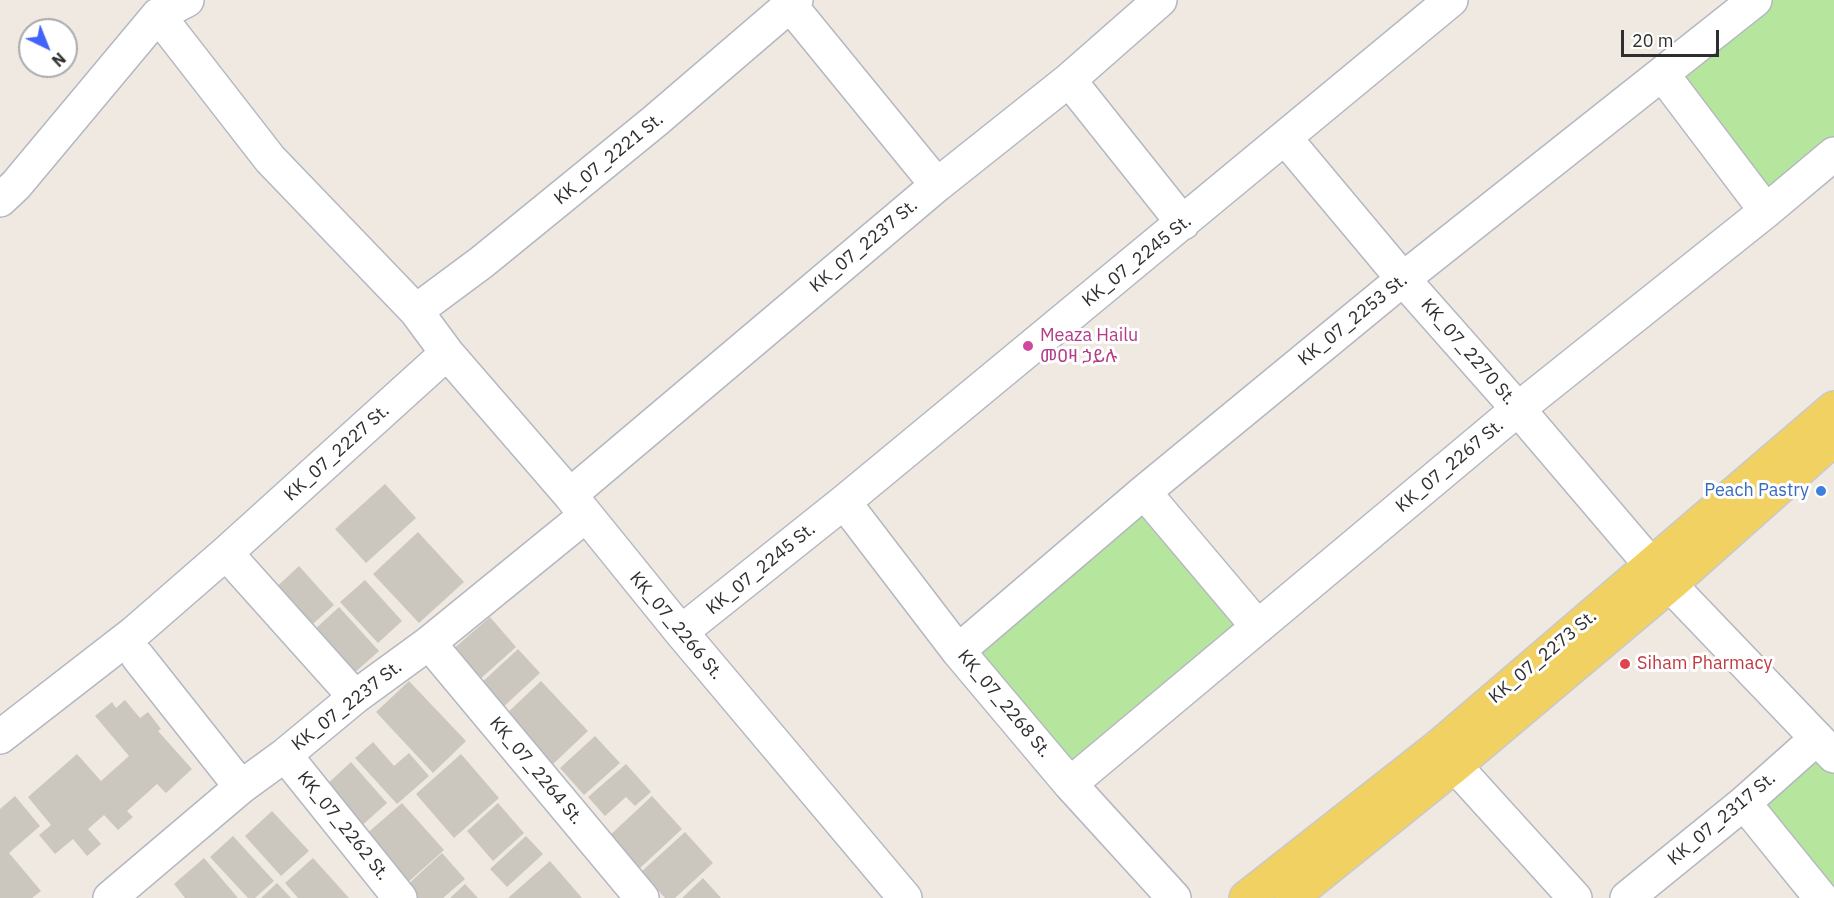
<!DOCTYPE html>
<html>
<head>
<meta charset="utf-8">
<style>
  body { margin:0 }
  #map { position:relative; width:1834px; height:898px; overflow:hidden; background:#efe9e1; font-family:"IBM Plex Sans",sans-serif }
  canvas { display:block }
  .north { position:absolute; left:18px; top:18px; width:60px; height:60px; box-sizing:border-box; background:#fff; border:2px solid #ababab; border-radius:50%; rotate:137deg; font-size:16px; font-weight:700; line-height:24px; text-align:center; color:#2e2e2e }
  .north::after { content:''; display:block; margin:auto; width:21px; height:27px; background:#4264fb; clip-path:polygon(50% 0,100% 100%,50% 72%,0 100%) }
  .scale { position:absolute; left:1621px; top:30px; width:98px; height:27px; box-sizing:border-box; border:3px solid #2e2e2e; border-top:0; padding-left:8px; font-size:18px; line-height:21px; white-space:nowrap; color:#2e2e2e; -webkit-text-stroke:4px #fff; paint-order:stroke }
</style>
</head>
<body>
<div id="map">
<canvas width="1834" height="898"></canvas>
<div class="north">N</div>
<div class="scale">20 m</div>
</div>
<script>
const context = document.querySelector('canvas').getContext('2d');
context.lineJoin = 'round';
function paint(path, color) { context.fillStyle = color; context.fill(path, 'evenodd'); }
function trace(path, color, width, dash) { context.strokeStyle = color; context.lineWidth = width; context.lineCap = dash ? 'butt' : 'round'; context.setLineDash(dash || []); context.stroke(path); }
function label(font, color, halo, rows, align = 'center') {
  context.font = font + ' "IBM Plex Sans","Noto Sans Ethiopic",sans-serif'; context.lineWidth = 6; context.setLineDash([]); context.textBaseline = 'middle'; context.strokeStyle = halo; context.fillStyle = color; for (const [text, x, y, turn = 0] of rows) {
    context.save(); context.translate(x, y); context.rotate((+turn || 0) * Math.PI / 180); context.textAlign = isNaN(turn) ? turn : align; if (halo) context.strokeText(text, 0, 0); context.fillText(text, 0, 0); context.restore();
  }
}
const green = new Path2D(`
  M1755 0H1834V154L1766 211 1663 75Z
  M1144 492 1258 627 1070 784 958 651Z
  M1817 738 1834 756V898L1744 803Z`);
const building = new Path2D(`
  M385 484 416 518 366 563 335 529Z
  M418 532 464 582 419 623 373 574Z
  M299 566 334 605 305 631 270 593Z
  M365 580 402 621 378 643 340 602Z
  M339 607 379 651 353 674 313 631Z
  M490 617 516 647 478 681 451 651Z
  M518 649 540 673 500 710 478 686Z
  M409 681 466 741 433 773 376 712Z
  M541 681 588 731 552 765 505 715Z
  M125 700 140 718 148 712 161 729 158 731 192 769 166 793 157 784 127 811 133 817 118 830 104 815 88 829 101 844 87 856 73 839 55 854 39 835 51 825 28 797 77 754 101 781 129 756 95 716 112 702 116 708Z
  M595 736 620 763 584 795 560 768Z
  M373 742 394 766 409 753 429 776 397 804 355 758Z
  M461 754 499 798 454 838 416 794Z
  M351 762 387 803 358 829 322 789Z
  M626 764 651 792 635 806 626 797 605 816 588 797Z
  M15 796 40 826 9 853 41 891 32 898H0V809Z
  M652 796 682 829 639 869 608 837Z
  M402 803 444 850 406 884 364 836Z
  M498 803 524 833 493 861 467 831Z
  M272 811 309 851 281 876 245 836Z
  M685 832 713 863 675 898H665L641 872Z
  M233 836 274 881 255 898H248L210 857Z
  M526 836 543 854 507 887 490 869Z
  M442 853 465 879 443 898H413L404 888Z
  M204 858 238 898H185L174 884Z
  M313 858 349 898H298L285 883Z
  M550 861 582 898H508Z
  M703 878 721 898H682Z
  M277 883 291 898H261Z
  M465 884 478 898H450Z`);
const minor = new Path2D(`
  M790 5 937 185
  M158 15 187 0
  M1663 75 1766 211
  M1069 80 1183 223
  M1285 138 1403 279 1518 409 1651 565 1834 756
  M0 200 16 185 158 15 270 159 416 311 447 353 570 495 681 632 905 898
  M416 311 482 262 655 121 796 0
  M1144 492 1258 627
  M570 495 937 185 1069 80 1160 0
  M844 502 958 651 1070 784 1174 898
  M226 553 355 697
  M681 632 844 502 1451 0
  M429 643 642 898
  M958 651 1144 492 1403 279 1755 0
  M138 657 241 787
  M0 737 134 633 226 553 447 353
  M1438 747 1575 898
  M285 755 400 898
  M1070 784 1518 409 1766 211 1834 154
  M1744 803 1821 898
  M110 898 241 787 285 755 355 697 429 643 585 516
  M1627 898 1744 803 1817 738`);
const primary = new Path2D(`
  M1246 898 1438 747 1834 408
  M1291 898 1456 765 1671 584 1834 439`);
const markers = [
  [1028,346,6,"#d1479c"],
  [1821,491,6,"#3f7fe0"],
  [1625,664,6,"#e0444e"]
];
const streetNames = [
  ["KK_07_2221 St.",609,159,-39],
  ["KK_07_2237 St.",864,246,-40],
  ["KK_07_2245 St.",1137,261,-39],
  ["KK_07_2253 St.",1353,320,-39],
  ["KK_07_2270 St.",1468,352,49],
  ["KK_07_2227 St.",337,453,-42],
  ["KK_07_2267 St.",1450,466,-40],
  ["KK_07_2245 St.",761,569,-39],
  ["KK_07_2266 St.",676,626,50],
  ["KK_07_2273 St.",1543,657,-40],
  ["KK_07_2268 St.",1004,704,50],
  ["KK_07_2237 St.",347,706,-38],
  ["KK_07_2264 St.",536,771,50],
  ["KK_07_2317 St.",1722,819,-40],
  ["KK_07_2262 St.",343,826,51]
];
const hotelNames = [
  ["Meaza Hailu",1040,336],
  ["መዐዛ ኃይሉ",1040,357]
];
const shopNames = [
  ["Peach Pastry",1809,491]
];
const healthNames = [
  ["Siham Pharmacy",1637,664]
];
paint(green, '#b6e59e');
paint(building, '#cbc7bf');
trace(minor, '#b4b7c1', 36);
trace(primary, '#c9c9c9', 36);
trace(minor, '#fff', 33);
trace(primary, '#f2d163', 33);
for (const [x, y, r, color] of markers) { const dot = new Path2D(); dot.arc(x, y, r, 0, 2 * Math.PI); context.fillStyle = color; context.fill(dot); trace(dot, '#fff', 2); }
label('18px', '#2e2e2e', '#fff', streetNames);
label('18px', '#b23c85', '#fff', hotelNames, 'left');
label('18px', '#366cbe', '#fff', shopNames, 'right');
label('18px', '#be3a42', '#fff', healthNames, 'left');
</script>
</body>
</html>
